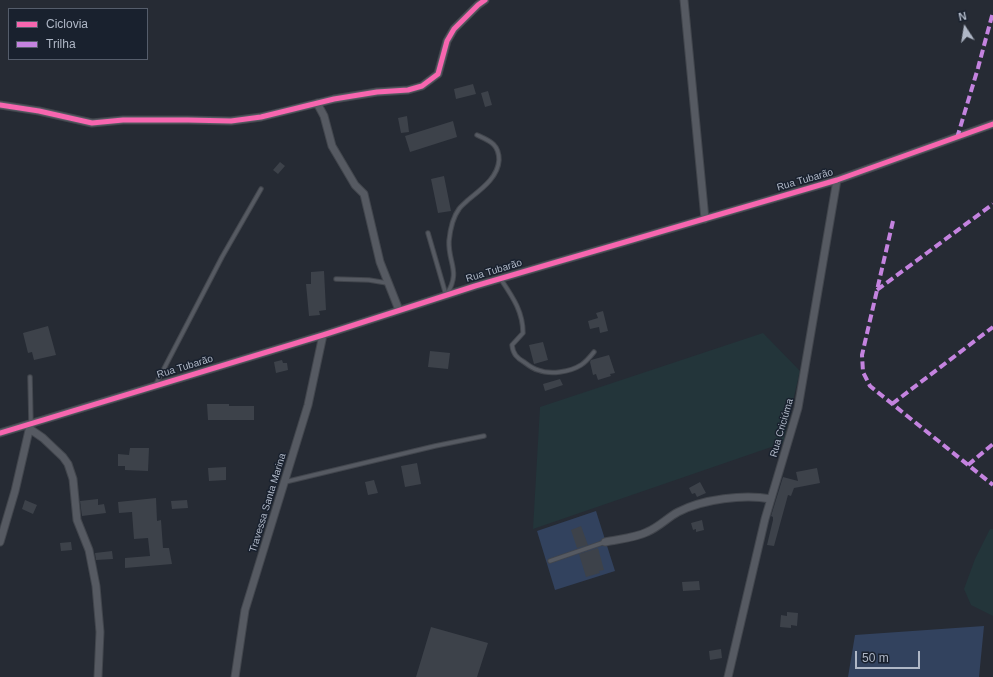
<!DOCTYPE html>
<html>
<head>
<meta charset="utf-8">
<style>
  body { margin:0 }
  #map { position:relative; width:993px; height:677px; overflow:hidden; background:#262b34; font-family:Arial,sans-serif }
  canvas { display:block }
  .legend { position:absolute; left:8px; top:8px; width:140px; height:52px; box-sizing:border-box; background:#19212e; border:1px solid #555d6b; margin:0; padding:5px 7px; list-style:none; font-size:12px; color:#afb7c6 }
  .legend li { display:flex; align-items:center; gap:8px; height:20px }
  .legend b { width:20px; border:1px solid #555d6b }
  .north { position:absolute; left:945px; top:8px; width:40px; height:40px; -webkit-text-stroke:3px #19212e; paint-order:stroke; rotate:348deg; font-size:11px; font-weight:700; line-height:16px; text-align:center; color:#afb7c6 }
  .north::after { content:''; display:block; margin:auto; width:14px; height:18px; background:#afb7c6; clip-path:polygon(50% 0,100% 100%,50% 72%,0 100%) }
  .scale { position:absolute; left:855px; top:651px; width:65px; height:18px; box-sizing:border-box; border:2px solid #afb7c6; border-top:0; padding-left:5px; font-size:12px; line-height:14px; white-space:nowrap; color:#afb7c6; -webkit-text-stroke:3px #19212e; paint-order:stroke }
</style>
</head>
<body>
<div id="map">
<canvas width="993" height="677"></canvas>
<ul class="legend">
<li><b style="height:5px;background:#f766af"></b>Ciclovia</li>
<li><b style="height:5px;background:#c483df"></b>Trilha</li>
</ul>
<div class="north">N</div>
<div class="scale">50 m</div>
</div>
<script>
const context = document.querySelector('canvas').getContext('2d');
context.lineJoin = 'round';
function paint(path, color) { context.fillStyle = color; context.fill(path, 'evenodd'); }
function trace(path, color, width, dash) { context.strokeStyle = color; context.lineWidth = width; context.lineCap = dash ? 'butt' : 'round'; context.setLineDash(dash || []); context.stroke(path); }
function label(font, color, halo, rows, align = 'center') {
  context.font = font + ' Arial,sans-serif'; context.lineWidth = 3; context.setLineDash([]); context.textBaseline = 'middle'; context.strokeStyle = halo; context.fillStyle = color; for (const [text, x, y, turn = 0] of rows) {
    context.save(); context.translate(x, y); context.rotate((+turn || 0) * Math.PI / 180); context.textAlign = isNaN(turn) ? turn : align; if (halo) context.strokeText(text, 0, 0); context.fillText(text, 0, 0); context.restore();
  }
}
const green = new Path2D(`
  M763 333 800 371 783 443 533 529 540 407Z
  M990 529H993V616L971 605 964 589 975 559Z`);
const water = new Path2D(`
  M596 511 615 571 555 590 537 531Z
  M984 626 979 677H848L855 635Z`);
const building = new Path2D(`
  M473 84 476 94 456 99 454 89Z
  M488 91 492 105 485 107 481 93Z
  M407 116 409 132 401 133 398 118Z
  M453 121 457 137 410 152 405 136Z
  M280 162 285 166 278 174 273 170Z
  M444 176 451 211 438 213 431 179Z
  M324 271 326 310 319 311 320 315 309 316 306 284H311V272Z
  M603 311 608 331 600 333 599 327 590 329 588 321 598 318 596 313Z
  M48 326 56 355 34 360 32 352 28 353 23 333Z
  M543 342 548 360 534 364 529 345Z
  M430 351 450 353 448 369 428 367Z
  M609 355 615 373 610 374 611 376 598 380 596 374 593 375 590 362 591 360Z
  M282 360 283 363H287L288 370 276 373 274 362Z
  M560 379 563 385 545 391 543 384Z
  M207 404H229V406H254V420H208Z
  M130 448H149L148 471 125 470V466H118V454L129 455Z
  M417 463 421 484 405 487 401 466Z
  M226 467V480L209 481 208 468Z
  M817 468 820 483 794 488 791 496 788 495 774 546 767 545 773 520V517L771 516 783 477 798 481 796 472Z
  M374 480 378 493 368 495 365 482Z
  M700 482 706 493 697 497 695 493 692 494 689 488Z
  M156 498 157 521 161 520 163 548H169L172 564 125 568V558L150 556 148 538 134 539 132 512 119 513 118 502Z
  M98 499V505L104 504 106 513 82 516 80 501Z
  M25 500 37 505 33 514 22 509Z
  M187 500 188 508 172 509 171 501Z
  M702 520 704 530 696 532V529L693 530 691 523Z
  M581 526 588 545 577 548 571 530Z
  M71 542 72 550 61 551 60 543Z
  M598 548 604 570 599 571 600 573 586 577 579 554Z
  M112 551 113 559 96 560 95 553Z
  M699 581 700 590 683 591 682 582Z
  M787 612 798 613 797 626 791 625V628L780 627 781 615 787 616Z
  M431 627 488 643 477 677H416Z
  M721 649 722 658 710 660 709 651Z`);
const lane = new Path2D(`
  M428 233 446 295
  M500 278C512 296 523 311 523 333L512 345C513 354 517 358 524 362 528 365 533 369 538 370 550 375 570 372 581 365 586 362 590 357 594 352
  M336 279 369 280 387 283
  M447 294C461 271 448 263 449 241 450 231 453 217 459 209 461 206 465 203 468 200 480 190 498 178 499 160 499 144 490 141 477 135
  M30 377 31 423
  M156 384 222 257 261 189
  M285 482 435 446 484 436
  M550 561 605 542`);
const street = new Path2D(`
  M684 0 705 219
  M317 103 324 116 332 146 355 185 364 194 380 262 399 310
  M0 105 39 111 92 123 123 120H188L231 121 261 117 334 99 377 92 408 90 422 86 438 74 447 41 454 29 478 5 485 0
  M30 429 43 438 63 457 68 464 73 479 77 520 89 550 96 586 100 632 98 677
  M0 433 323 335 475 286 837 180 993 124
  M0 542 15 491 30 426
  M605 542C619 539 635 538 647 532 659 527 667 518 678 512 703 499 744 494 771 499
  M235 677 245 610 308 405 323 335
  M728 677 765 519 798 408 837 180`);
const quiet = new Path2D(`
  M957 138 978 68 993 12
  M893 221 862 355 863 372 870 386 993 485
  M877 290 993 204
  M892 404 993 327
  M968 465 993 444`);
const cycleway = new Path2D(`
  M0 105 39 111 92 123 123 120H188L231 121 261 117 334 99 377 92 408 90 422 86 438 74 447 41 454 29 478 5 485 0
  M0 433 323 335 475 286 837 180 993 124`);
const streetNames = [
  ["Rua Tubarão",805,180,-16],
  ["Rua Tubarão",494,271,-17],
  ["Rua Tubarão",185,367,-17],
  ["Rua Criciúma",782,428,-74],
  ["Travessa Santa Marina",268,503,-73]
];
paint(green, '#23353a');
paint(water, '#32425e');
paint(building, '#3d424a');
trace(lane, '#42464d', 5.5);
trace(street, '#42464d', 9);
trace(lane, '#565a62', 3.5);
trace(street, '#565a62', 7);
trace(quiet, '#c483df', 4, [8, 4]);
trace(cycleway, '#f766af', 5);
label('10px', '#afb7c6', '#19212e', streetNames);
</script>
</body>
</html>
